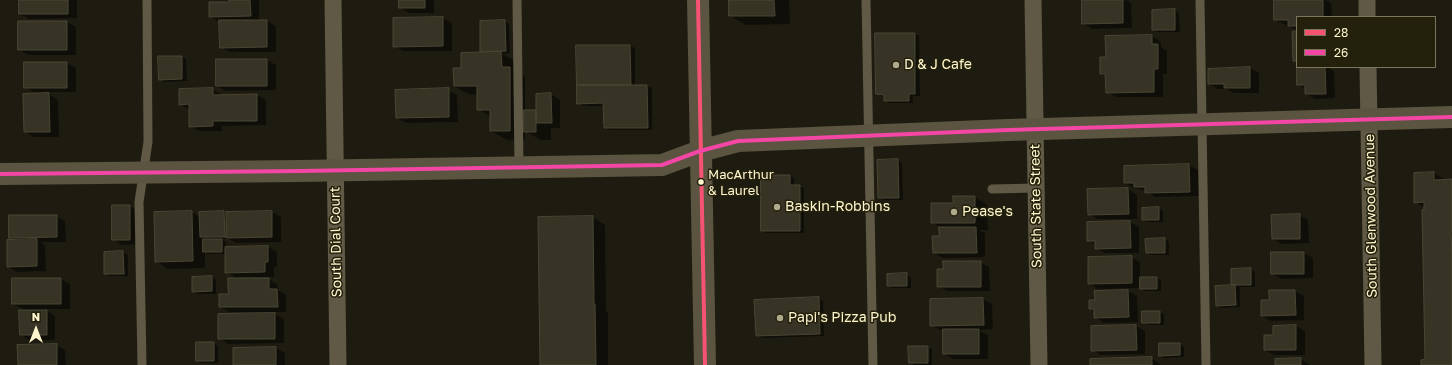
<!DOCTYPE html>
<html>
<head>
<meta charset="utf-8">
<style>
  body { margin:0 }
  #map { position:relative; width:1452px; height:365px; overflow:hidden; background:#1e1c11; font-family:"Golos Text",sans-serif }
  canvas { display:block }
  .legend { position:absolute; left:1296px; top:16px; width:140px; height:52px; box-sizing:border-box; background:#23200c; border:1px solid #7b765a; margin:0; padding:5px 7px; list-style:none; font-size:12px; color:#fff6ce }
  .legend li { display:flex; align-items:center; gap:8px; height:20px }
  .legend b { width:20px; border:1px solid #7b765a }
  .north { position:absolute; left:16px; top:309px; width:40px; height:40px; -webkit-text-stroke:3px #23200c; paint-order:stroke; rotate:0deg; font-size:11px; font-weight:700; line-height:16px; text-align:center; color:#fff6ce }
  .north::after { content:''; display:block; margin:auto; width:14px; height:18px; background:#fff6ce; clip-path:polygon(50% 0,100% 100%,50% 72%,0 100%) }
</style>
</head>
<body>
<div id="map">
<canvas width="1452" height="365"></canvas>
<ul class="legend">
<li><b style="height:5px;background:#f65372"></b>28</li>
<li><b style="height:5px;background:#f346a5"></b>26</li>
</ul>
<div class="north">N</div>
</div>
<script>
const context = document.querySelector('canvas').getContext('2d');
context.lineJoin = 'round';
function paint(path, color) { context.fillStyle = color; context.fill(path, 'evenodd'); }
function trace(path, color, width, dash) { context.strokeStyle = color; context.lineWidth = width; context.lineCap = dash ? 'butt' : 'round'; context.setLineDash(dash || []); context.stroke(path); }
function label(font, color, halo, rows, align = 'center') {
  context.font = font + ' "Golos Text",sans-serif'; context.lineWidth = 3; context.setLineDash([]); context.textBaseline = 'middle'; context.strokeStyle = halo; context.fillStyle = color; for (const [text, x, y, turn = 0] of rows) {
    context.save(); context.translate(x, y); context.rotate((+turn || 0) * Math.PI / 180); context.textAlign = isNaN(turn) ? turn : align; if (halo) context.strokeText(text, 0, 0); context.fillText(text, 0, 0); context.restore();
  }
}
const shadow = new Path2D(`
  M20 0H77V18L29 19 20 14Z
  M230 0H259V21H267L276 26V52H230L221 47 220 22 210 17 230 3Z
  M400 0H434V13H409L400 7Z
  M730 0H789L790 24 746 25 730 16Z
  M1083 0H1127L1131 3 1132 28 1092 29 1083 24Z
  M1275 0H1326L1331 3 1332 17H1297V30L1275 20Z
  M1175 10 1179 13 1180 32H1158L1153 30Z
  M443 18 452 23V51H403L394 46Z
  M505 21 509 24 510 53 502 54 517 62V72L525 77V111L537 112V95L551 94 560 100V128H551V140H541L525 131V139L507 140 491 131V117L478 109V94L470 95 454 86 462 69 485 53 481 51V22Z
  M67 22 76 27V55H28L19 50Z
  M915 34 919 36 920 96H913V103H890L885 101V97L881 96 877 94Z
  M1152 36 1161 42V47L1167 51V74H1163V97H1116L1107 92 1106 77 1101 74 1107 58Z
  M577 46H630L635 48V86H647L652 88V130H609L605 128 604 106H583L578 103Z
  M182 57 186 59 187 81 164 82 160 79Z
  M267 60 276 65V90L226 91 217 86Z
  M67 63 76 68V92H34L25 87Z
  M1298 67H1327L1334 71 1335 98 1315 99 1306 94V89L1298 85Z
  M1250 68 1259 73V93H1234L1227 89H1218L1209 84Z
  M212 89 221 94V96L257 95 266 100V125L222 126V131H199L190 126V110L180 104Z
  M448 90 457 95 458 122 406 123 397 118Z
  M49 94 58 100 59 137H34L25 132Z
  M898 160 902 163 903 200H884L879 198Z
  M1189 165 1198 170 1199 196 1155 197 1146 191 1134 188 1125 183Z
  M1433 173 1446 180H1452V365H1422L1426 360 1425 208 1415 202Z
  M789 176 794 178V186H799L804 188V233H766L762 230Z
  M1128 189 1137 195V219H1098L1089 214Z
  M975 197 987 205 988 230H979L985 233V257L943 258 934 253 940 237V227L932 223 954 204Z
  M129 206 138 211 139 244 122 245 113 239Z
  M1159 208 1163 211V222H1147L1143 220V209Z
  M192 212 200 217V213L224 212 227 214 272 212 281 217V242L236 243 229 239H220L226 242V247H268L277 252V267H274V277H238V279L226 272V254H208L205 252V268L168 269 156 261Z
  M1299 215 1308 220 1309 243 1282 244 1273 239Z
  M56 216 65 221 66 242H41L45 245 46 271 17 272 8 267 15 240 10 237Z
  M592 217 605 225 606 311 608 312V365H541Z
  M1130 222 1139 227V253H1105L1096 248V245L1088 240V223Z
  M1165 239 1169 242V255H1151L1147 253Z
  M105 252H123L128 255V276H109L105 273Z
  M1304 253 1313 258V278L1281 279 1272 273Z
  M1131 257 1140 262V278H1156L1161 280V291H1145L1140 288 1098 289 1089 283Z
  M980 262 989 267 990 291H947L938 286Z
  M1251 269 1255 272V287H1240V307L1221 308 1217 305 1232 286V270Z
  M906 274 911 277V288H892L888 285Z
  M212 277 216 280V294H198L193 291Z
  M61 279 70 284V309H44L55 316V340H30L21 335 25 311 13 304Z
  M268 279 277 284 278 290 286 295V312H229L220 307 229 295Z
  M1128 291 1137 296 1138 322 1104 323 1095 317V312L1090 309 1096 301Z
  M1295 291 1304 296V320L1271 321 1262 316 1270 301Z
  M819 298 823 301 824 336 761 338 757 336Z
  M983 299 992 304 993 329 978 330 988 335V359H953L944 354V330H940L931 325V300Z
  M1159 312 1164 314V325H1148L1143 322Z
  M275 314 284 319V343L228 344 219 338Z
  M1136 326 1145 331V354L1101 355 1092 350Z
  M1296 326 1305 331V355H1274L1265 350 1274 336Z
  M213 343 218 346V363H202L197 361Z
  M1180 344 1184 347V357L1164 358 1160 355Z
  M56 345 65 350 66 365H19Z
  M927 347 932 349V365H914L910 362Z
  M276 348 285 353V365H234Z
  M1151 358 1160 364V365H1091Z
  M1301 359 1310 365H1276Z`);
const building = new Path2D(`
  M19 0H68V14H19Z
  M229 0H250L251 16 209 17V2H229Z
  M399 0H425V8H399Z
  M729 0H774L775 16H729Z
  M1082 0H1123V23L1082 24Z
  M1274 0H1323V17H1297V26H1288V20H1274Z
  M1175 9V30H1152V10Z
  M443 17V46L393 47V18Z
  M219 20H267V47L220 48Z
  M505 20 506 51 480 52V21Z
  M18 21H67V50H18Z
  M1297 31V61H1293L1292 32Z
  M875 33H915V94H909V101H884V95L876 94Z
  M1152 35V44H1158V69H1154V92L1106 93 1105 74H1100V57H1106L1105 36Z
  M576 45H630L631 85H577Z
  M501 52 502 67H510V131H490V110H477V86H454L453 68H461V53Z
  M158 56H182V79L159 80Z
  M216 59H267V86H216Z
  M24 62H67V88H24Z
  M1250 67V88H1224V84H1208V69Z
  M1297 67H1325L1326 94H1305V85H1297Z
  M577 85H647L648 128H604L603 103 577 104Z
  M213 88V95L257 94V121H213V126L189 127V104L179 105V89Z
  M449 88V117L396 118 395 90Z
  M49 93 50 132H24L23 94Z
  M551 93 552 123H536V94Z
  M524 110H536V132H524Z
  M898 159 899 198H878L877 160Z
  M1189 164 1190 192 1145 193V187H1134V183H1124V166Z
  M1434 172V180L1452 179V231H1451L1452 257V365H1421V360L1425 359 1422 210H1424V202L1414 203V173Z
  M761 175H790V185H800V231H761Z
  M1128 188 1129 214 1088 215 1087 189Z
  M953 196H975V223H931V203H953Z
  M112 205H130V240H112Z
  M1159 207V220H1142V208Z
  M192 211 193 261 155 262 154 212Z
  M224 211 225 237H200L199 212Z
  M272 211V237L226 238V212Z
  M1300 214V239H1272L1271 215Z
  M9 215H57V237L9 238Z
  M593 216 594 304H595L596 365H540L538 217Z
  M1130 221 1131 248 1095 249V241H1087V222Z
  M939 227H976L977 253H933L932 236H939Z
  M1165 238V253H1146L1145 239Z
  M37 239V266L7 267V240Z
  M203 239H222V252H203Z
  M268 246V262H265V272L225 273V247Z
  M123 251 124 274H104V252Z
  M1271 252H1304V274H1271Z
  M1132 256V283L1088 284V257Z
  M943 261H981V287H937V269H943Z
  M1251 268V285H1231V269Z
  M907 273V286H887V274Z
  M212 276V291L192 292V277Z
  M1140 277H1157V289H1140Z
  M12 278H61V304H12Z
  M228 278H269V289H277L278 307H219V294H228Z
  M1235 285 1236 305 1216 306 1215 286Z
  M1128 290 1129 317 1094 318V309H1089V300H1095L1094 291Z
  M1269 290H1295L1296 315 1261 316V300H1269Z
  M819 297 820 334 756 336 754 300Z
  M983 298 984 325 930 326V299Z
  M19 310H47V335H20Z
  M1142 311H1160V323H1142Z
  M275 313V339H218V314Z
  M1136 325 1137 350 1091 351V326Z
  M1296 325V350H1264V335H1273V326Z
  M943 329H979V354H943Z
  M196 342H214V361H196Z
  M1159 343H1180V355L1159 356Z
  M57 344V365H18L17 345Z
  M908 346H928V363H909Z
  M276 347V365H233V348Z
  M1152 357V365H1090V359Z
  M1301 358V365H1275V359Z`);
const lane = new Path2D(`
  M517 0 519 167
  M866 0 873 365
  M1200 0 1206 365
  M992 189 1036 188
  M142 365 139 202 148 142 147 0`);
const street = new Path2D(`
  M333 0 338 365
  M1033 0 1039 365
  M1367 0V17
  M1368 67 1373 365`);
const secondary = new Path2D(`
  M698 0 705 365
  M0 174 300 171 662 165 700 151 738 141 1008 130 1452 117`);
const bus1 = new Path2D(`
  M698 0 705 365`);
const bus2 = new Path2D(`
  M0 174 300 171 662 165 700 151 738 141 1008 130 1452 117`);
const markers = [
  [896,65,4,"#b0aa8c"],
  [701,182,3.5,"#fff6ce"],
  [777,207,4,"#b0aa8c"],
  [954,212,4,"#b0aa8c"],
  [780,318,4,"#b0aa8c"]
];
const busNames = [
  ["MacArthur",708,175],
  ["& Laurel",708,191]
];
const poiNames = [
  ["D & J Cafe",904,65],
  ["Baskin-Robbins",785,207],
  ["Pease's",962,212],
  ["Papi's Pizza Pub",788,318]
];
const streetNames = [
  ["South State Street",1036,206,-91],
  ["South Glenwood Avenue",1371,216,-91],
  ["South Dial Court",336,242,-91]
];
paint(shadow, '#0007');
paint(building, '#373426');
trace(building, '#494633', 1);
trace(lane, '#5f5945', 9);
trace(street, '#5f5945', 17);
trace(secondary, '#5a5440', 22);
trace(bus1, '#f65372', 4);
trace(bus2, '#f346a5', 4);
for (const [x, y, r, color] of markers) { const dot = new Path2D(); dot.arc(x, y, r, 0, 2 * Math.PI); context.fillStyle = color; context.fill(dot); trace(dot, '#23200c', 1.5); }
label('13px', '#fff6ce', '#23200c', busNames, 'left');
label('14px', '#fff6ce', '#23200c', poiNames, 'left');
label('14px', '#fff6ce', '#23200c', streetNames);
</script>
</body>
</html>
